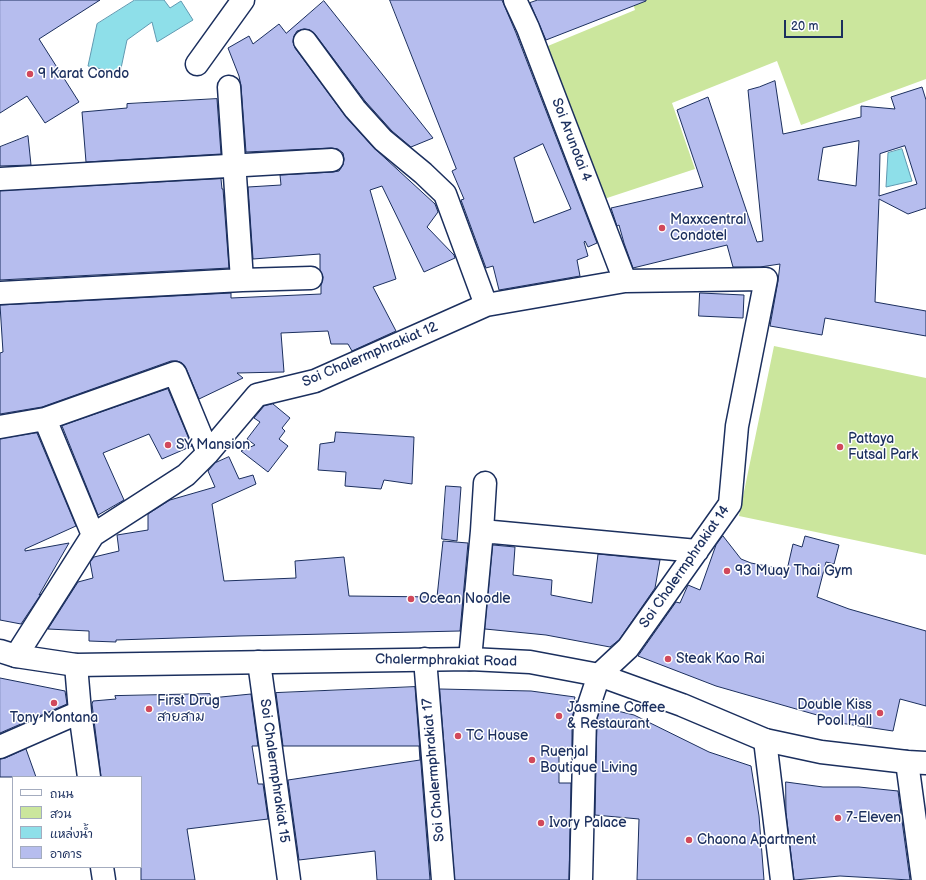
<!DOCTYPE html>
<html>
<head>
<meta charset="utf-8">
<style>
  body { margin:0 }
  #map { position:relative; width:926px; height:880px; overflow:hidden; background:#fff; font-family:"Balsamiq Sans","Playpen Sans Thai",sans-serif }
  canvas { display:block }
  .legend { position:absolute; left:12px; top:776px; width:130px; height:92px; box-sizing:border-box; background:#fff; border:1px solid #a4acbf; margin:0; padding:5px 7px; list-style:none; font-size:12px; color:#1b2f5e }
  .legend li { display:flex; align-items:center; gap:8px; height:20px }
  .legend b { width:20px; border:1px solid #a4acbf }
  .scale { position:absolute; left:784px; top:20px; width:59px; height:18px; box-sizing:border-box; border:2px solid #1b2f5e; border-top:0; padding-left:5px; font-size:12px; line-height:14px; white-space:nowrap; color:#1b2f5e; -webkit-text-stroke:3px #fff; paint-order:stroke }
</style>
</head>
<body>
<div id="map">
<canvas width="926" height="880"></canvas>
<ul class="legend">
<li><b style="height:5px;background:#fff"></b>ถนน</li>
<li><b style="height:11px;background:#cbe69d"></b>สวน</li>
<li><b style="height:11px;background:#8edfe9"></b>แหล่งน้ำ</li>
<li><b style="height:11px;background:#b6bdee"></b>อาคาร</li>
</ul>
<div class="scale">20 m</div>
</div>
<script>
const context = document.querySelector('canvas').getContext('2d');
context.lineJoin = 'round';
function paint(path, color) { context.fillStyle = color; context.fill(path, 'evenodd'); }
function trace(path, color, width, dash) { context.strokeStyle = color; context.lineWidth = width; context.lineCap = dash ? 'butt' : 'round'; context.setLineDash(dash || []); context.stroke(path); }
function label(font, color, halo, rows, align = 'center') {
  context.font = font + ' "Balsamiq Sans","Playpen Sans Thai",sans-serif'; context.lineWidth = 3; context.setLineDash([]); context.textBaseline = 'middle'; context.strokeStyle = halo; context.fillStyle = color; for (const [text, x, y, turn = 0] of rows) {
    context.save(); context.translate(x, y); context.rotate((+turn || 0) * Math.PI / 180); context.textAlign = isNaN(turn) ? turn : align; if (halo) context.strokeText(text, 0, 0); context.fillText(text, 0, 0); context.restore();
  }
}
const green = new Path2D(`
  M632 0H926V79L801 125 777 61 672 103 695 169 604 199 543 48 635 10Z
  M774 346 926 378V555L739 516Z`);
const water = new Path2D(`
  M135 0H164L170 8 181 1 193 20 157 42 152 22 127 40 120 73 88 66 97 24Z
  M902 149 912 181 886 187 888 153Z`);
const building = new Path2D(`
  M0 0H100L39 39 79 102 45 123 27 96 0 113Z
  M390 0H502L516 33 597 243 588 247 585 241 584 242 588 256 577 260 580 276 499 290 493 266 486 268 461 200 464 199 452 171 456 169ZM543 144 571 209 534 223 514 158Z
  M538 0H646V1L546 40 530 3Z
  M324 1 433 138 411 147 392 131 365 101 315 34 310 30 304 29 297 31 294 36 293 42 295 48 346 117 374 148 435 204 438 212 427 227 454 255 455 258 424 272 382 186 370 190 396 279 373 287 396 331 352 351 348 344H331L328 331 281 333 284 372 237 373 243 378 199 399 186 368 182 363 177 361H171L42 407 0 414V353L3 352 0 305 231 293V298L321 294V285L323 277 320 270V254L253 259 248 187 281 185 280 175 333 172 339 171 343 165 344 159 343 153 338 149 331 148 246 152 241 86 239 76 228 48 249 36 253 44 279 24 286 33Z
  M775 81 783 134 861 117V106L895 109 891 97 922 87 926 100V208L908 214 879 199 875 302 926 311V336L825 318 822 335 770 326 778 281 780 264 760 267H733L727 245 633 268 624 243 619 225 617 226 611 208 703 187 677 110 708 97 757 242 763 241 748 90 759 87ZM859 141 856 186 818 180 823 148ZM905 146 917 184 879 196 880 154Z
  M217 99 221 154 86 162 82 112 127 108V104Z
  M28 136 31 165 0 166V147Z
  M221 179 222 189H223L229 268 0 280V191Z
  M700 293 744 295 743 318 699 316Z
  M168 389 192 446 162 459 149 434 103 453 124 500 98 515 62 426Z
  M273 404 290 418 282 428 285 431 279 439 288 446 268 472 241 451 255 445 247 439 260 422 254 418 264 406Z
  M336 432 414 437 412 484 384 480 381 489 345 486 346 472 318 470 320 444 334 442Z
  M37 433 76 526 25 549V551L69 543 39 595 41 594 21 624 0 620V439Z
  M229 457 239 479 253 475 256 484 212 504 224 581 296 578 295 561 344 557 349 596 437 597 443 541 468 543 460 631 239 636 116 640V642L89 641V631L48 629 78 582 93 578 90 562 94 557 119 551 117 535 148 530V514L170 500 215 487 208 471 215 463Z
  M446 486 461 487 457 541 442 539Z
  M723 536 741 559 751 563 787 570 793 544 802 547 805 536 839 545 834 564 826 562 817 597 849 609 926 631V706L900 699 893 731 873 728 840 723 824 717 716 686 638 656 676 602 680 603 688 585 700 590 716 545Z
  M493 545 515 547 513 575 552 580 551 595 592 603 598 554 660 560 655 588 619 640 610 647 546 635 485 629Z
  M0 678 65 691 67 704 0 733Z
  M415 687 430 880H377L375 851 299 860 288 780 420 760 419 746H283L276 693Z
  M440 689 531 691 575 697 574 701H577L572 717V751L559 750V783H571L569 880H455Z
  M210 694 211 698 251 694 258 746H252L258 784H263L268 819 187 829 195 880H141V777H101L92 704 93 701 116 699 115 696Z
  M601 707 634 715 709 752 751 766 759 816 764 880H637L639 819 595 815 597 719Z
  M26 749 36 777H0V759L5 758Z
  M786 782 823 787H859L898 791 910 880 840 876 794 880 786 813Z`);
const street = new Path2D(`
  M515 0 528 28 625 281
  M305 41 355 109 383 140 423 173 445 194 486 305
  M197 64 243 0
  M229 87 242 280
  M0 179 332 160
  M0 293 242 280 311 278
  M45 419 93 535
  M0 427 45 419 175 373 208 453
  M482 531 485 483
  M16 656 93 535 186 475 208 453 257 395 315 381 486 305 625 281 766 279 737 426 730 504 628 648 599 675 585 717 581 880
  M425 659 443 880
  M470 659 482 531 697 551
  M259 662 289 880
  M76 665 80 712 89 777
  M765 740 782 880
  M0 747 80 712
  M907 762 923 880
  M102 867 104 880`);
const secondary = new Path2D(`
  M0 651 16 656 76 665 470 659 530 662 599 675 682 705 765 740 821 752 907 762 926 763`);
const markers = [
  [30,74,4,"#d1495b"],
  [662,228,4,"#d1495b"],
  [168,445,4,"#d1495b"],
  [840,447,4,"#d1495b"],
  [727,571,4,"#d1495b"],
  [411,599,4,"#d1495b"],
  [668,659,4,"#d1495b"],
  [54,703,4,"#d1495b"],
  [149,709,4,"#d1495b"],
  [880,713,4,"#d1495b"],
  [559,716,4,"#d1495b"],
  [458,736,4,"#d1495b"],
  [532,760,4,"#d1495b"],
  [838,818,4,"#d1495b"],
  [541,823,4,"#d1495b"],
  [689,840,4,"#d1495b"]
];
const poiNames = [
  ["9 Karat Condo",38,74],
  ["Maxxcentral",670,220],
  ["Condotel",670,236],
  ["Pattaya",848,439],
  ["Futsal Park",848,455],
  ["SY Mansion",176,445],
  ["93 Muay Thai Gym",735,571],
  ["Ocean Noodle",419,599],
  ["Steak Kao Rai",676,659],
  ["First Drug",157,701],
  ["สายสาม",157,717],
  ["Double Kiss",872,705,"right"],
  ["Pool Hall",872,721,"right"],
  ["Jasmine Coffee",567,708],
  ["& Restaurant",567,724],
  ["Tony Montana",54,718,"center"],
  ["TC House",466,736],
  ["Ruenjal",540,752],
  ["Boutique Living",540,768],
  ["7-Eleven",846,818],
  ["Ivory Palace",549,823],
  ["Chaona Apartment",697,840]
];
const streetNames = [
  ["Soi Arunotai 4",571,140,69],
  ["Soi Chalermphrakiat 12",370,355,-23],
  ["Soi Chalermphrakiat 14",685,567,-55],
  ["Chalermphrakiat Road",446,661,1],
  ["Soi Chalermphrakiat 17",434,770,-95],
  ["Soi Chalermphrakiat 15",274,771,82]
];
paint(green, '#cbe69d');
paint(water, '#8edfe9');
trace(water, '#6099b1', 1);
paint(building, '#b6bdee');
trace(building, '#1b2f5e', 1);
trace(street, '#1b2f5e', 25);
trace(secondary, '#1b2f5e', 25);
trace(street, '#fff', 22);
trace(secondary, '#fff', 22);
for (const [x, y, r, color] of markers) { const dot = new Path2D(); dot.arc(x, y, r, 0, 2 * Math.PI); context.fillStyle = color; context.fill(dot); trace(dot, '#fff', 1.5); }
label('14px', '#1b2f5e', '#fff', poiNames, 'left');
label('14px', '#1b2f5e', '#fff', streetNames);
</script>
</body>
</html>
